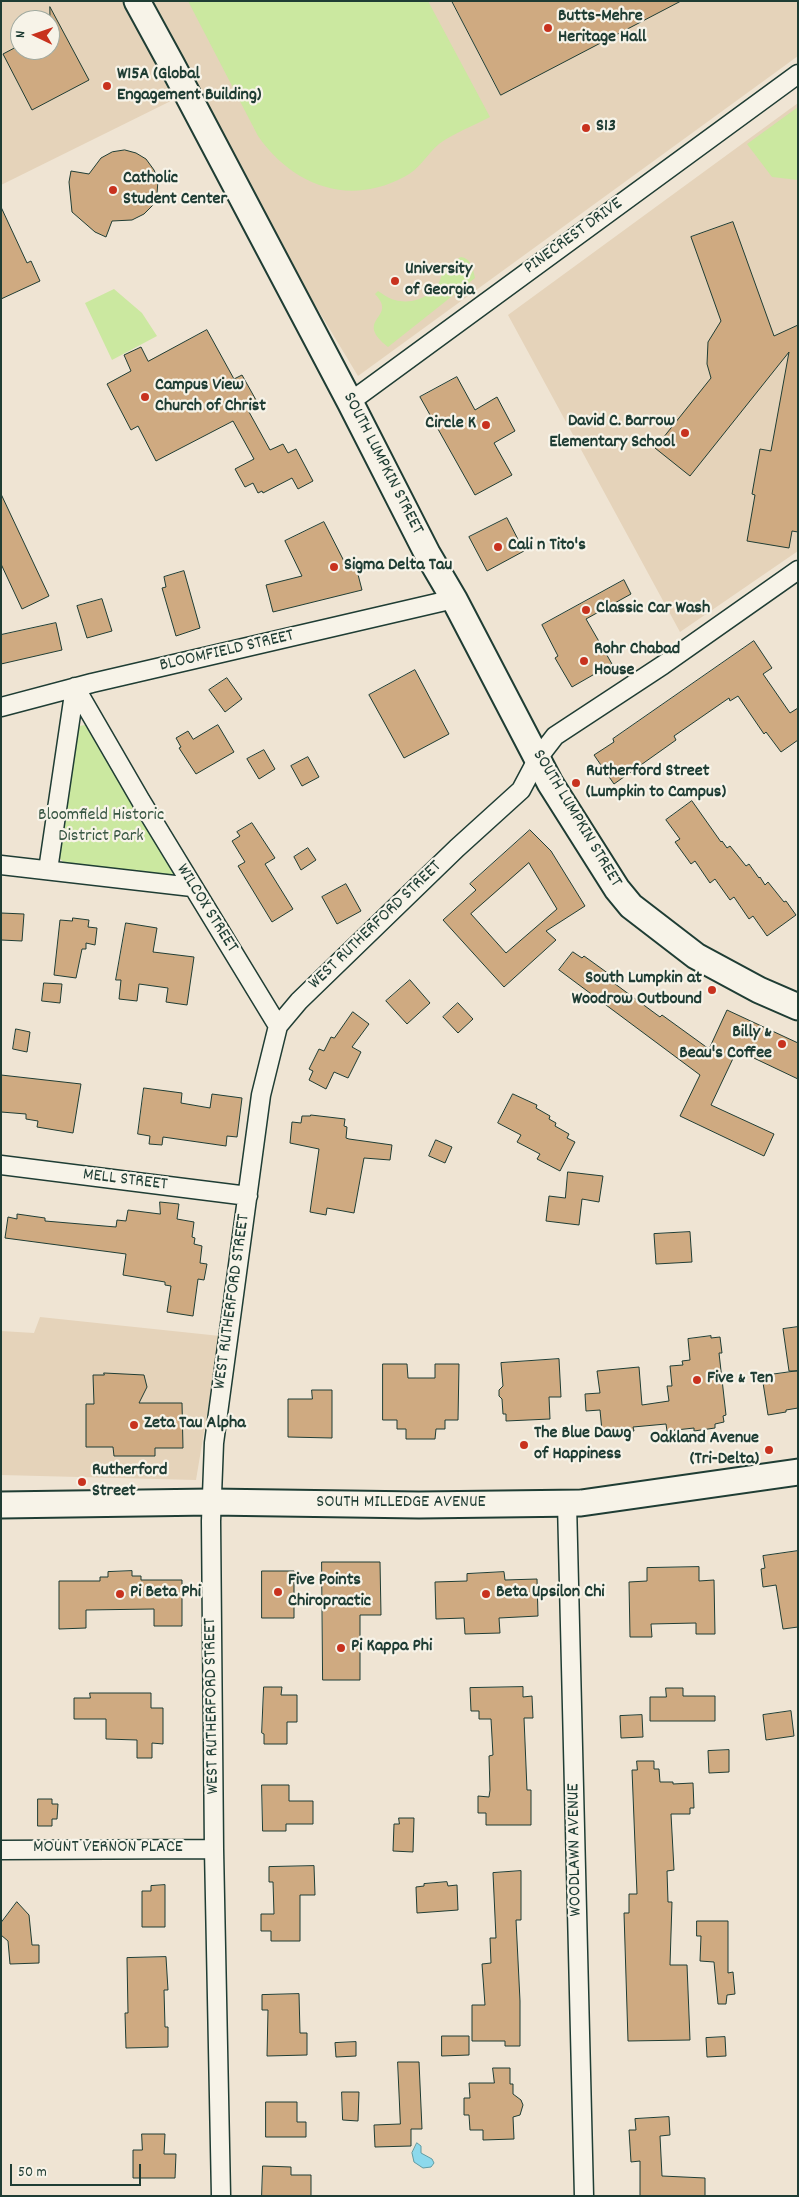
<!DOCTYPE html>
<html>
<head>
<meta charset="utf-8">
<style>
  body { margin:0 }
  #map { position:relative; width:799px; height:2197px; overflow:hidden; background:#efe4d3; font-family:Dekko,sans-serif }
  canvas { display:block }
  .frame { position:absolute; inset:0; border:2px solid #1f3d34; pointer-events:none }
  .north { position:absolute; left:10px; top:10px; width:50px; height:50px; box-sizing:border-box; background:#f7f3e8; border:1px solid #a1aaa0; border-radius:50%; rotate:273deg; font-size:14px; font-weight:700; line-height:20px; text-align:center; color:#1f3d34 }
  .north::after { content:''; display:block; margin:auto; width:18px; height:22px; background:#c8321e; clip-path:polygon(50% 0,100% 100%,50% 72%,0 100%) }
  .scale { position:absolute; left:10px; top:2164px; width:131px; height:22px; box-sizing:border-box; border:2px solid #1f3d34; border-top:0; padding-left:6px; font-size:15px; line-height:18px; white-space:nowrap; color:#1f3d34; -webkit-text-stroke:4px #f7f3e8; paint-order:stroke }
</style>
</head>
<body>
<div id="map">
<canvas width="799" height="2197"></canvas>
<div class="frame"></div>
<div class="north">N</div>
<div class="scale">50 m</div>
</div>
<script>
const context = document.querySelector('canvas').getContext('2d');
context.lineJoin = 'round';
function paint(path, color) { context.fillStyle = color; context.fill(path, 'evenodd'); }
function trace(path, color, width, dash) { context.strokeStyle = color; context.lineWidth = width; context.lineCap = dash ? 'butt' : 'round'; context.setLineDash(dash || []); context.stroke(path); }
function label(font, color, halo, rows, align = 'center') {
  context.font = font + ' Dekko,sans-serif'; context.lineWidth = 4.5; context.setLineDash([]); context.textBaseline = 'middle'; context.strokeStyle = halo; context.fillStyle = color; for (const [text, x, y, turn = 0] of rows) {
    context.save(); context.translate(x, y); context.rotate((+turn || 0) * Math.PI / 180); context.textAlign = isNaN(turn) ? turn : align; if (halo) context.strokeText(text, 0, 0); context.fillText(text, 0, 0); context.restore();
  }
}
const built = new Path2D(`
  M1 1H798V56L358 376 187 93 1 185ZM20 20H50V50H20Z
  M798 103V551L680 632 508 315Z
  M40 1317 220 1336 196 1480 1 1475V1331L34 1333Z`);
const green = new Path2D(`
  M188 1H428L490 117C475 125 452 134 439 144 427 154 420 169 404 177 348 207 292 185 258 136Z
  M798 107V180L772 177 747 144Z
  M461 257C472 259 473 269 475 278L388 347C352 318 399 319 375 294L378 291C383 294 389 299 395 300 415 306 441 293 442 271 455 269 452 261 461 257Z
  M114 289 142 313 157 336 112 360 85 303Z
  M85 725 175 875 65 863 58 857 79 726Z`);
const water = new Path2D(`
  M417 2143 421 2146V2153L432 2159 434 2163 431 2167 423 2168 414 2162 412 2153Z`);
const building = new Path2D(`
  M452 1H681L501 95Z
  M50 7 89 80 32 110 3 54 20 45V50H50Z
  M125 150 136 153 146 159 154 170 158 180 157 194 153 205 144 214 132 220 112 221 106 237 95 232 72 212 69 182 71 171 89 174 101 158 112 152Z
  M1 207 27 263 31 261 40 281 1 299Z
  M733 222 774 336 798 325V532L792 531 789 548 747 541 755 495 752 494 760 449 771 451 789 352 690 476 655 448 711 378 707 364 708 342 721 321 691 237Z
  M207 330 234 379 242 375 256 400 248 405 250 411 249 412 270 450 283 444 288 453 296 449 313 481 298 489 292 478 263 493 262 491 258 493 253 483 245 487 235 469 254 459 233 421 156 461 138 426 131 430 107 384 131 371 124 355 141 347 148 361Z
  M457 377 475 410 497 397 515 431 494 443 512 475 475 495 420 397Z
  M1 494 49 596 22 609 1 564Z
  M507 518 524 551 487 571 469 537Z
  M324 522 346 565 355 563 362 590 273 612 266 585 302 576 285 541Z
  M184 571 200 628 176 636 162 588 166 587 164 577Z
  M624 580 631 594 586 619 612 664 572 687 555 658 558 656 542 625Z
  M102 599 112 631 87 638 77 606Z
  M56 623 62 650 1 664V635Z
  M754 641 772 668 763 674 790 713 798 708V740L781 752 766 732 764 734 738 696 730 701 729 698 674 736 676 740 614 784 594 755 614 742 613 739Z
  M415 670 449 734 404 758 369 695Z
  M227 678 242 699 225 712 209 690Z
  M218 725 234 752 196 774 179 748 181 747 176 738 188 731 193 739Z
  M264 750 275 769 259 779 247 759Z
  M308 757 319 777 302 786 291 766Z
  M692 801 721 842 722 841 727 848 730 846 746 866 749 864 759 878 760 877 765 885 768 882 784 902 786 901 796 915 767 936 753 916 749 919 734 897 730 900 715 879 710 883 695 861 691 864 675 842 680 839 666 820Z
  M252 823 275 858 265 864 293 909 272 922 238 866 245 862 232 841 240 836 237 832Z
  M530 830 551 851 585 906 546 931 556 940 504 987 443 920 476 890 470 884ZM529 863 557 909 506 953 471 914Z
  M308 848 316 860 301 870 294 857Z
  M346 884 361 911 337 924 322 897Z
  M1 913 24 914 22 941 1 940Z
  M73 918 89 920 88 927 97 928 95 945 86 943V949H82L76 978 54 975 60 920 72 921Z
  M126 923 157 928 153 952 194 957 187 1005 166 1002 168 988 139 984 137 1001 119 999 121 980H116Z
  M573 952 582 958 584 956 609 974 607 978 660 1017 662 1015 709 1049 727 1010 798 1043V1079L737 1050 711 1105 774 1134 764 1156 680 1116 700 1075 559 970Z
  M410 980 430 1003 407 1024 386 1001Z
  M44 983 62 984 60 1003 42 1001Z
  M458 1003 473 1019 458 1033 443 1017Z
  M353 1012 369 1024 352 1047 361 1052 348 1078 334 1072 326 1089 309 1080 313 1071 309 1069 319 1049 324 1051 331 1037 334 1038Z
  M16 1029 30 1032 27 1052 13 1049Z
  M1 1075 81 1084 73 1133 37 1127 38 1121 26 1119V1114L1 1112Z
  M144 1088 182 1093 181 1103 210 1108 212 1094 242 1098 237 1137 227 1136 226 1146 163 1137 162 1145 149 1144 150 1136 138 1134Z
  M513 1094 537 1105 536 1108 550 1116 549 1119 556 1123 555 1126 569 1134 567 1138 575 1142 560 1171 537 1159 540 1154 517 1142 521 1135 498 1123Z
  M311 1115 345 1119 344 1126 347 1127 346 1138 349 1139 392 1145 390 1160 364 1158 354 1213 327 1208 326 1215 310 1212 319 1149 290 1143 292 1122 301 1123 302 1116H310Z
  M436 1140 452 1147 445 1163 429 1156Z
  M568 1172 603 1176 599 1202 582 1199 579 1225 546 1221 549 1196 565 1198Z
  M160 1202 179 1204 177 1219 194 1222 192 1237 195 1238 194 1244 202 1246 200 1263 207 1264 204 1280 198 1279 193 1316 167 1312 171 1286 165 1285V1282L123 1275 126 1254 5 1238 8 1217 17 1219V1214L45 1218V1221L116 1227 117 1220 126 1221 128 1210 160 1214Z
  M690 1232 692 1262 656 1264 654 1234Z
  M798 1327V1371H789L783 1329Z
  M711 1336V1338L720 1337 722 1353H719L726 1415 723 1416 724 1422 715 1424V1428L694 1431V1428L667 1431 666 1424 633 1427 634 1431 614 1432V1430L602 1431 600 1410 586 1411 585 1394 600 1393 597 1371 639 1367 642 1405 669 1401 667 1386H672L670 1366 683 1365 682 1361 690 1360 688 1339Z
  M559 1359 561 1397H549L550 1419 506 1421V1414H503L502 1399 499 1396V1390L503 1386 501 1363Z
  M383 1364H407L408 1378H435V1364H459L458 1420H445V1429H436L435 1439H406V1429H397V1420H383Z
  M798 1371V1408L786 1410V1412L768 1415 762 1376Z
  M104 1373 144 1375 147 1387 139 1403H182L183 1448H155V1456H114L113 1447H86V1404H94L93 1375H104Z
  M312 1390H332V1438L288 1437V1399H312Z
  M798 1551V1627L783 1629 776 1585 763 1587 761 1569 765 1568 763 1556Z
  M322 1562H380L381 1615H360V1680H323Z
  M699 1567V1581L714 1580 715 1634H696V1623L651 1624 652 1637H630L629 1582 647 1581V1568Z
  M132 1571V1576H141V1580H182V1626H154V1609L86 1610V1628L59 1629V1581H100V1577H108V1572Z
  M262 1571H294V1618H262Z
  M504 1572 505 1580 537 1579 538 1616 499 1618 500 1633 465 1634 464 1618 436 1619 435 1582 467 1581V1574Z
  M264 1687H282L281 1695H297V1722H287V1744H264V1734L262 1733Z
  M523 1687V1697L532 1696 533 1718H524L527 1790H531V1825H486V1813H478V1796L489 1797 490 1790 489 1756 493 1755 491 1719H479V1711H471L470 1688Z
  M666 1688H683V1696H715V1721H650V1697H666Z
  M90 1693H151V1708H163V1744L152 1743V1758H137V1740L106 1739V1719H74V1698H90Z
  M791 1711 794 1736 766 1740 763 1715Z
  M642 1715 643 1737 621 1738 620 1716Z
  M729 1750V1772L709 1773 708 1751Z
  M637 1761H654V1769H659L660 1782H673V1784L693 1783 694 1808H690V1814H671L674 1870 667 1871 668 1902H672L670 1965H687L690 2040 628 2041 624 1913H629V1894H637L632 1770H637Z
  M262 1785H289V1801H313V1824H286V1831H263Z
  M38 1799H52V1804H58L57 1819H52V1826H38Z
  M399 1818H414L413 1852 393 1851 394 1824H399Z
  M314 1866 315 1895H300V1941H271V1931H261V1914H274L273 1882H269V1867Z
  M521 1871V1920H516L520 2001V2046H505V2041H472V2005H485L482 1964 491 1963 490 1938H496L493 1873Z
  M447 1882 448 1886 457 1885 458 1910 417 1913 416 1887 424 1886V1884Z
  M165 1885V1927H142V1891H151V1886Z
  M17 1902 29 1915 32 1945H39V1963L10 1964 8 1941 1 1935V1923Z
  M697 1921H728V1973L733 1972 735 1994 727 1995 726 2004H718L714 1962 700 1961 701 1936H697Z
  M166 1957 168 1990H164L165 2027H168V2047L126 2048 125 2013H128L127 1958Z
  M299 1994 300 2033H307V2055L267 2056 268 2010H262V1995Z
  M442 2036H469V2055L442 2056Z
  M725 2037 726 2056 707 2057 706 2038Z
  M356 2042V2056L336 2057 335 2043Z
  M398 2062H419L422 2129H411V2146L375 2147 374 2125 400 2124Z
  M493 2068H510V2084H513V2094L521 2100 523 2105 520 2115 513 2117 514 2139 483 2140V2130H470L469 2115H464V2098H470L469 2083H494Z
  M342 2092H359L358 2121 343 2120Z
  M266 2102H297V2122H306V2137H266Z
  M669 2117 670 2135 660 2136 662 2176 705 2178V2196H640V2161L631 2162 629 2130H636L635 2119Z
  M142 2134H165L164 2154H176L175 2178H133V2150H142Z
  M263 2166 291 2167V2175H311V2196H262Z`);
const street = new Path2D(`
  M350 402 798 74
  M75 687 141 801 278 1026
  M1 707 92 683 454 599
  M1 865 192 887
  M48 870 75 687
  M1 1165 248 1196
  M567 1503 584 2196
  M1 1850 214 1849
  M221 2196 214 1849 211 1521 214 1443 261 1095 278 1026 299 1001 457 848 521 790 538 758 555 736 663 665 798 570`);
const secondary = new Path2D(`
  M137 1 172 65 350 402 427 553 454 599 550 783 617 889 631 906 696 956 759 990 798 1007
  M1 1505 211 1502 419 1505 581 1503 798 1472`);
const markers = [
  [548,28,5,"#c8321e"],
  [107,86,5,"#c8321e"],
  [586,128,5,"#c8321e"],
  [113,190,5,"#c8321e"],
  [395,281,5,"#c8321e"],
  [145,397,5,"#c8321e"],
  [486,425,5,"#c8321e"],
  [685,433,5,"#c8321e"],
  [498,547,5,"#c8321e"],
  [334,567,5,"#c8321e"],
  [586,610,5,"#c8321e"],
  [584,661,5,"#c8321e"],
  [576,783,5,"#c8321e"],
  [712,990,5,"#c8321e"],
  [782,1044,5,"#c8321e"],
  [697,1380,5,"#c8321e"],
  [134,1425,5,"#c8321e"],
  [524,1445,5,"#c8321e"],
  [769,1450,5,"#c8321e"],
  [82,1482,5,"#c8321e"],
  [278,1592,5,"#c8321e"],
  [120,1594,5,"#c8321e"],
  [486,1594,5,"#c8321e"],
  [341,1648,5,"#c8321e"]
];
const poiNames = [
  ["Butts-Mehre",558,18],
  ["Heritage Hall",558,39],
  ["W15A (Global",117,76],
  ["Engagement Building)",117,97],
  ["S13",596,128],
  ["Catholic",123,180],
  ["Student Center",123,201],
  ["University",405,271],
  ["of Georgia",405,292],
  ["Campus View",155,387],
  ["Church of Christ",155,408],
  ["David C. Barrow",675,423,"right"],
  ["Elementary School",675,444,"right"],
  ["Circle K",476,425,"right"],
  ["Cali n Tito's",508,547],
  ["Sigma Delta Tau",344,567],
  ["Classic Car Wash",596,610],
  ["Rohr Chabad",594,651],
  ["House",594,672],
  ["Rutherford Street",586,773],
  ["(Lumpkin to Campus)",586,794],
  ["South Lumpkin at",702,980,"right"],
  ["Woodrow Outbound",702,1001,"right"],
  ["Billy &",772,1034,"right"],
  ["Beau's Coffee",772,1055,"right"],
  ["Five & Ten",707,1380],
  ["Zeta Tau Alpha",144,1425],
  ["The Blue Dawg",534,1435],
  ["of Happiness",534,1456],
  ["Oakland Avenue",759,1440,"right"],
  ["(Tri-Delta)",759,1461,"right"],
  ["Rutherford",92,1472],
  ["Street",92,1493],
  ["Five Points",288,1582],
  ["Chiropractic",288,1603],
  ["Pi Beta Phi",130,1594],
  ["Beta Upsilon Chi",496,1594],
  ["Pi Kappa Phi",351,1648]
];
const streetNames = [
  ["PINECREST DRIVE",574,237,-36],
  ["SOUTH LUMPKIN STREET",382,464,63],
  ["BLOOMFIELD STREET",227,652,-13],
  ["SOUTH LUMPKIN STREET",576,819,59],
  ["WILCOX STREET",206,909,58],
  ["WEST RUTHERFORD STREET",376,926,-44],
  ["MELL STREET",125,1181,7],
  ["WEST RUTHERFORD STREET",233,1302,-82],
  ["SOUTH MILLEDGE AVENUE",401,1504],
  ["WEST RUTHERFORD STREET",213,1706,-91],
  ["MOUNT VERNON PLACE",108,1849],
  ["WOODLAWN AVENUE",576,1850,-91]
];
const parkNames = [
  ["Bloomfield Historic",101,817],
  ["District Park",101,838]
];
paint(built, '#e5d3ba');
paint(green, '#cbe8a0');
paint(water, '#8cd9ec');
trace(water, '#609ba2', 1);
paint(building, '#cfaa81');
trace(building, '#1f3d34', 1);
trace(street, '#1f3d34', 21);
trace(secondary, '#1f3d34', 29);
trace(street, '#f7f3e8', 18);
trace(secondary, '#f7f3e8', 25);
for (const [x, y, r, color] of markers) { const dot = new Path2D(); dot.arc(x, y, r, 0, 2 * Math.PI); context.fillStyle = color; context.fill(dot); trace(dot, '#f7f3e8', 2); }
label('bold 18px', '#1f3d34', '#f7f3e8', poiNames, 'left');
label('18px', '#1f3d34', '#f7f3e8', streetNames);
label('18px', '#395744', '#f7f3e8', parkNames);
</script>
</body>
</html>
